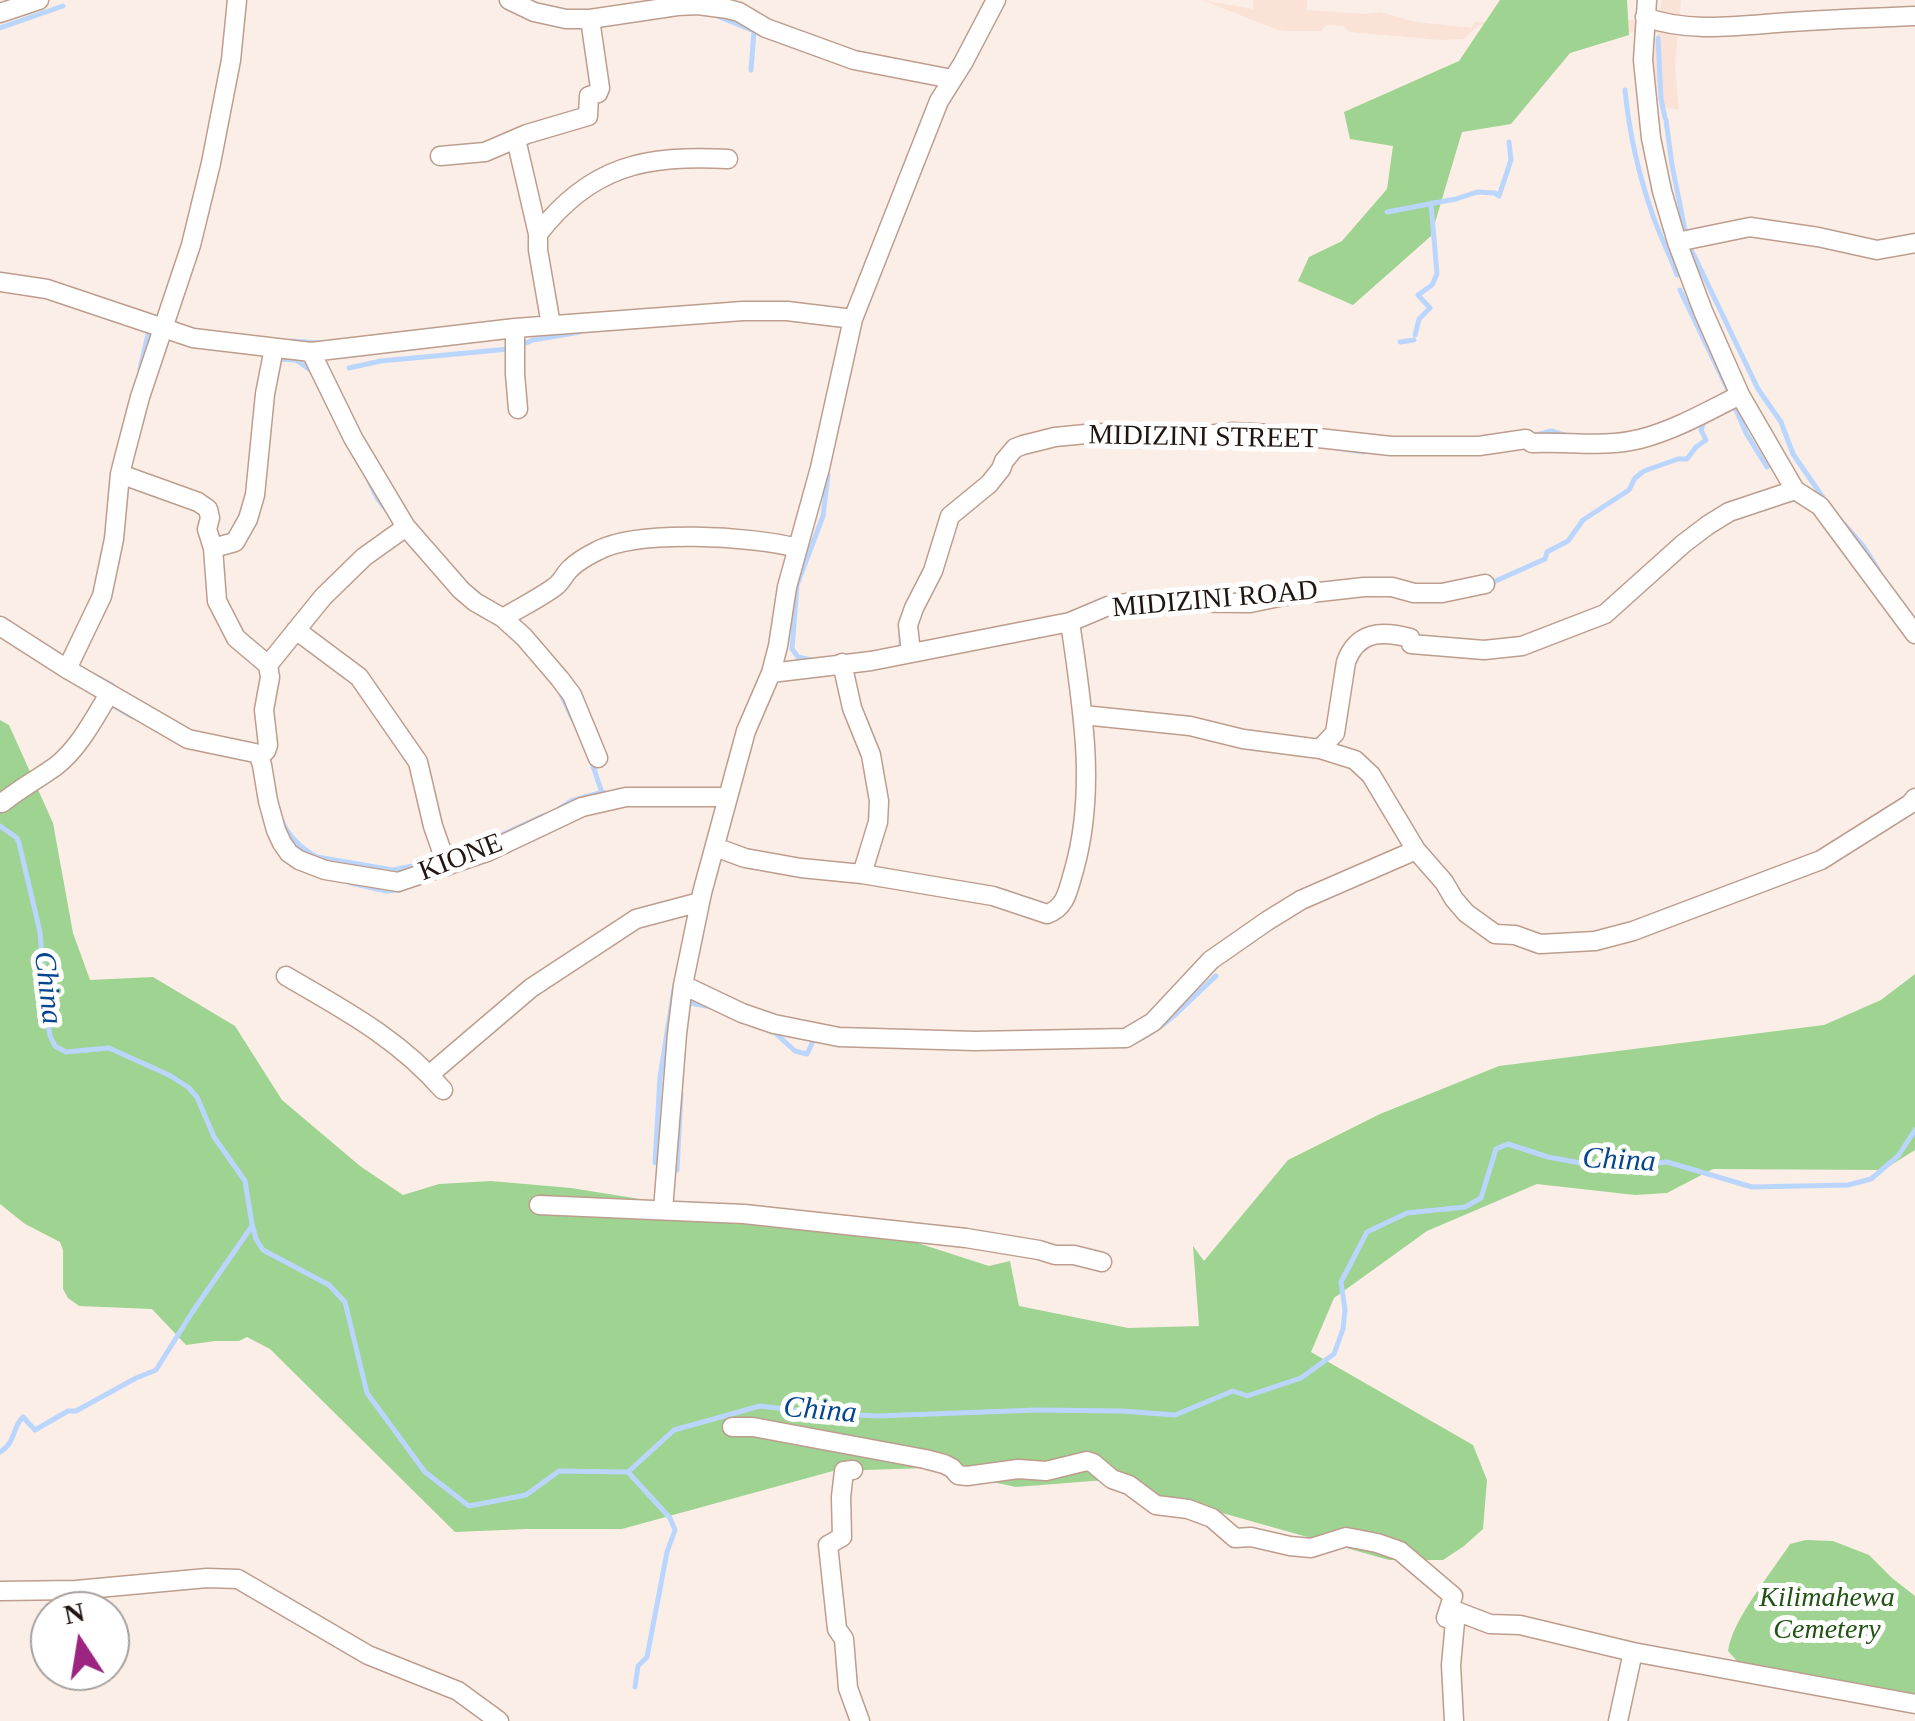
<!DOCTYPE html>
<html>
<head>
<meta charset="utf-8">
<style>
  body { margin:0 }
  #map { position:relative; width:1915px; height:1721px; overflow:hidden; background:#fbeee7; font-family:"Times New Roman",serif }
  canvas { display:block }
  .north { position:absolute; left:30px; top:1591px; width:100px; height:100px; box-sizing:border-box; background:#fff; border:2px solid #a6a19f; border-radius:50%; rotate:348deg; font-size:28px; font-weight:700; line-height:40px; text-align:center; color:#201510 }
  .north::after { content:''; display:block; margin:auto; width:35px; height:45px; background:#9b2580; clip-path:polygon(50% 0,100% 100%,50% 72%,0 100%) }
</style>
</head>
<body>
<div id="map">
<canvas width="1915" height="1721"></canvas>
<div class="north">N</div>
</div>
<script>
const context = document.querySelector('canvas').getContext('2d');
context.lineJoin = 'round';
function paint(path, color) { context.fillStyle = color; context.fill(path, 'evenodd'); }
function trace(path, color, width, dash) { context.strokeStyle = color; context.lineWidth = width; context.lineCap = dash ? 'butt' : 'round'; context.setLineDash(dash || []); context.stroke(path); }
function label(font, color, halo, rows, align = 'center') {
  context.font = font + ' "Times New Roman",serif'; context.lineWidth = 10; context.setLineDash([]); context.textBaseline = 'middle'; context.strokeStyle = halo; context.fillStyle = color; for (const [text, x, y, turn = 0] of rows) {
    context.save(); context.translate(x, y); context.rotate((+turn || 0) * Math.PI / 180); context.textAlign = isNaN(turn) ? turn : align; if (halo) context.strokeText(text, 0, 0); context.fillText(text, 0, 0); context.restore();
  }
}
const built = new Path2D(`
  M1202 0 1254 9 1253 0H1307V10L1365 14 1380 12 1417 22 1472 28 1474 22 1637 20 1658 17 1662 0H1681L1675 66 1679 110 1663 107 1650 68 1658 33 1501 28 1479 25 1464 39 1440 40 1349 32 1343 26 1326 25 1321 31H1288L1278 30Z`);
const green = new Path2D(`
  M1500 0H1627L1629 35 1570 53 1511 124 1462 132 1431 236 1353 305 1298 281 1309 257 1342 241 1387 189 1393 146 1350 139 1344 112 1459 61Z
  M0 720 9 725 53 823 73 933 90 980 153 977 235 1026 282 1100 360 1166 403 1195 439 1184 491 1181 571 1188 822 1228 899 1237 989 1266 1010 1261 1019 1306 1128 1328 1199 1326 1193 1246 1204 1261 1288 1160 1380 1114 1499 1066 1824 1025 1881 1000 1915 974V1150L1883 1170 1713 1169 1667 1193 1635 1195 1537 1184 1427 1231 1334 1298 1311 1352 1473 1445 1487 1480 1483 1529 1464 1546 1443 1560H1389L1105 1480 1016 1487 927 1468 833 1471 622 1529H527L455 1532 270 1349 247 1337 239 1341H215L186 1345 152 1309 79 1306 68 1298 63 1289V1250L60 1242 25 1224 0 1204Z
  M1806 1540 1833 1541 1869 1555 1892 1578 1915 1596V1703L1745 1670 1728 1651C1732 1620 1772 1572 1790 1544Z`);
const stream = new Path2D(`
  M715 15 754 31 751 70
  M0 28 63 6
  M1658 38 1661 99 1665 118
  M1625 90C1629 131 1639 176 1653 216 1660 236 1670 255 1677 275
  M1666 120 1672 165 1686 235
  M1387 212 1456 199 1477 192 1495 193 1499 196 1511 160 1509 142
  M1689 245 1758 389 1781 422 1793 454 1824 499
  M1680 290 1728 390
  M1415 335 1419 319 1430 308 1418 295 1432 285 1437 274 1431 203
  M291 341 320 343
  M1400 342 1414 340
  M521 345 533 340 580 332
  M277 359 296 360 313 372
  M349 368 381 361 509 349
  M140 369 149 330 146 329
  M1734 405 1746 433 1767 467
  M1536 435 1551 431 1564 435
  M1336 448 1364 452
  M368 479 377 498 388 512
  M1844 524 1864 547 1879 571
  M1491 583 1545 559 1547 552 1568 541 1583 520 1629 490 1635 478 1644 471 1678 459H1687L1696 447 1706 440 1701 430 1704 422
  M895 649 901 647V624
  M816 661 798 657 792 649 797 585 823 516 828 475
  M91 674 112 685
  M560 692 572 718
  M112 705 133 717
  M591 760 601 790
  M560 808 571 801 603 792
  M282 821C288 836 303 850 317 857L393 870 428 863
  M0 826 17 838 19 843 40 932 46 1012 50 1036 55 1046 66 1052 109 1048 169 1075 188 1087 197 1097 214 1137 245 1181 252 1224 256 1239 263 1250 329 1285 345 1302 367 1393 425 1472 469 1506 526 1495 559 1471 628 1472 674 1430 760 1406 820 1413 878 1416 1037 1410 1122 1411 1175 1415 1233 1391 1247 1396 1301 1378 1334 1354 1343 1329 1345 1310 1341 1282 1367 1232 1407 1213 1465 1207 1481 1198 1496 1149 1508 1144 1548 1157 1597 1166H1628L1667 1162 1752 1187 1848 1185 1871 1179 1898 1156 1915 1130
  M473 848 545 815
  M351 883 386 891 399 890
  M684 1002 712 1007
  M773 1031 795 1051 807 1054 814 1039
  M1138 1040C1169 1026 1191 998 1216 976
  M655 1163 660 1077 674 989
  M677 1170 681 1093
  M0 1452C16 1443 12 1427 23 1417L35 1430 68 1411H76L136 1378 156 1370 193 1311 252 1226
  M628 1472 670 1518 675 1530 667 1552 647 1657 638 1666 635 1687`);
const minor = new Path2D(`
  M509 0 534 12 566 19H590L677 6 698 5 728 9 739 12 766 28 854 60 952 79
  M1647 0 1643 60 1651 138 1662 191 1677 242 1703 311 1740 395 1795 490 1820 506 1915 634
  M0 13 39 0
  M1645 17C1691 34 1743 25 1791 22 1832 19 1874 18 1915 16
  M516 139 538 234
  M440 156 485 152 527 134 588 116 589 96 598 93 600 88 590 19
  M1677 242 1750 227 1818 237 1877 250 1915 243
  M0 282 47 289 193 338 311 352 515 328 743 311H787L853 319
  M551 325 538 250V234C591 165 646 155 728 159
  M515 328V374L518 409
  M311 352 353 438 406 527 461 590 475 602 503 618 524 637 560 679 572 695 598 758
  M120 474 198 502 208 509 210 518 207 529 213 548 217 601 236 638 268 665 270 677 264 710 268 745 266 751 259 756
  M213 548 235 542 248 519 255 495 265 394 274 348
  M503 618C521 607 540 598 556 586 563 580 565 573 571 568 578 561 589 555 597 551 637 529 752 536 797 548
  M0 626 67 669 188 739 255 753 259 756 262 765 268 801 276 830 282 843 289 853 299 860 325 870 398 882 487 852 582 807 626 797H726
  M296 630 359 677 418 762 433 826 447 866
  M911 653 908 625 914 608 933 571 950 516 989 484 1001 469 1004 461 1015 448 1023 445 1055 437 1096 433 1190 437 1233 432 1291 435 1391 446H1479L1526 439 1532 443C1568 441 1604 448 1640 439 1675 430 1708 411 1740 395
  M842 663 852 708 871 755 879 801 878 822 862 874
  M268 665 323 597 364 557 406 527
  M67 669 102 596 114 539 120 474 124 458 140 397 191 245 211 163 231 60 237 0
  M771 673 871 661 1070 622 1108 606 1133 602 1250 603 1284 596 1364 587H1392L1414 593H1442L1485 584
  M1083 715 1190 726 1243 739 1320 749 1355 760 1371 775 1416 850 1444 882 1454 899 1466 913 1495 934 1515 935 1540 944 1595 941 1633 931 1821 860 1910 804 1915 798
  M1320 749 1335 733 1346 662C1357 632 1380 630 1410 638L1411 644 1484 650 1522 646 1605 614 1683 544 1708 525 1729 512 1795 490
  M2 803C19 789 38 779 56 766 79 748 94 719 109 694
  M715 847 745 858 801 868 862 874 993 896 1047 914C1067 907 1068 889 1074 870 1097 789 1082 705 1070 622
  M286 976C344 1010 398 1038 443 1090
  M683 985 742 1013 774 1024 839 1037 975 1041 1126 1038 1153 1022 1211 960 1267 921 1301 900 1416 850
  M429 1075 531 988 636 919 700 902
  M539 1205 744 1214 966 1238 1039 1250 1055 1255H1074L1102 1262
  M663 1210 677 1034 683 985 702 893 746 731 771 673 778 646 787 587 820 468 853 319 939 101 963 63 996 0
  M732 1427H753L925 1459 944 1464 952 1468 958 1475 967 1476 1018 1469 1046 1471 1087 1461 1093 1463 1112 1479 1129 1485 1156 1505 1188 1509 1212 1518 1235 1538 1251 1537 1290 1546 1311 1548 1346 1537 1377 1543 1400 1551 1453 1596 1446 1618 1456 1611 1490 1624 1520 1625 1633 1652 1915 1704
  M853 1470 844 1471 841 1497 842 1537 828 1545 837 1629 844 1639 848 1688 860 1721
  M0 1591 76 1590 207 1578 238 1579 368 1655 458 1691 499 1721
  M1454 1721 1451 1665 1456 1611
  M1618 1721 1633 1652`);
const streetNames = [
  ["MIDIZINI STREET",1203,438,1],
  ["MIDIZINI ROAD",1215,600,-5],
  ["KIONE",461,858,-21]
];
const parkNames = [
  ["Kilimahewa",1827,1599],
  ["Cemetery",1827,1631]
];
const waterNames = [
  ["China",47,988,83],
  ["China",1619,1161,3],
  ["China",820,1411,5]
];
paint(built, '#fbe2d7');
paint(green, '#9ed391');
trace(stream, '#bad6fe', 5);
trace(minor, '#bc9d8e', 21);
trace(minor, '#fff', 18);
label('28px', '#201510', '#fff', streetNames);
label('italic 28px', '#215313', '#fff', parkNames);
label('italic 30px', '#064690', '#fff', waterNames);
</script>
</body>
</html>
